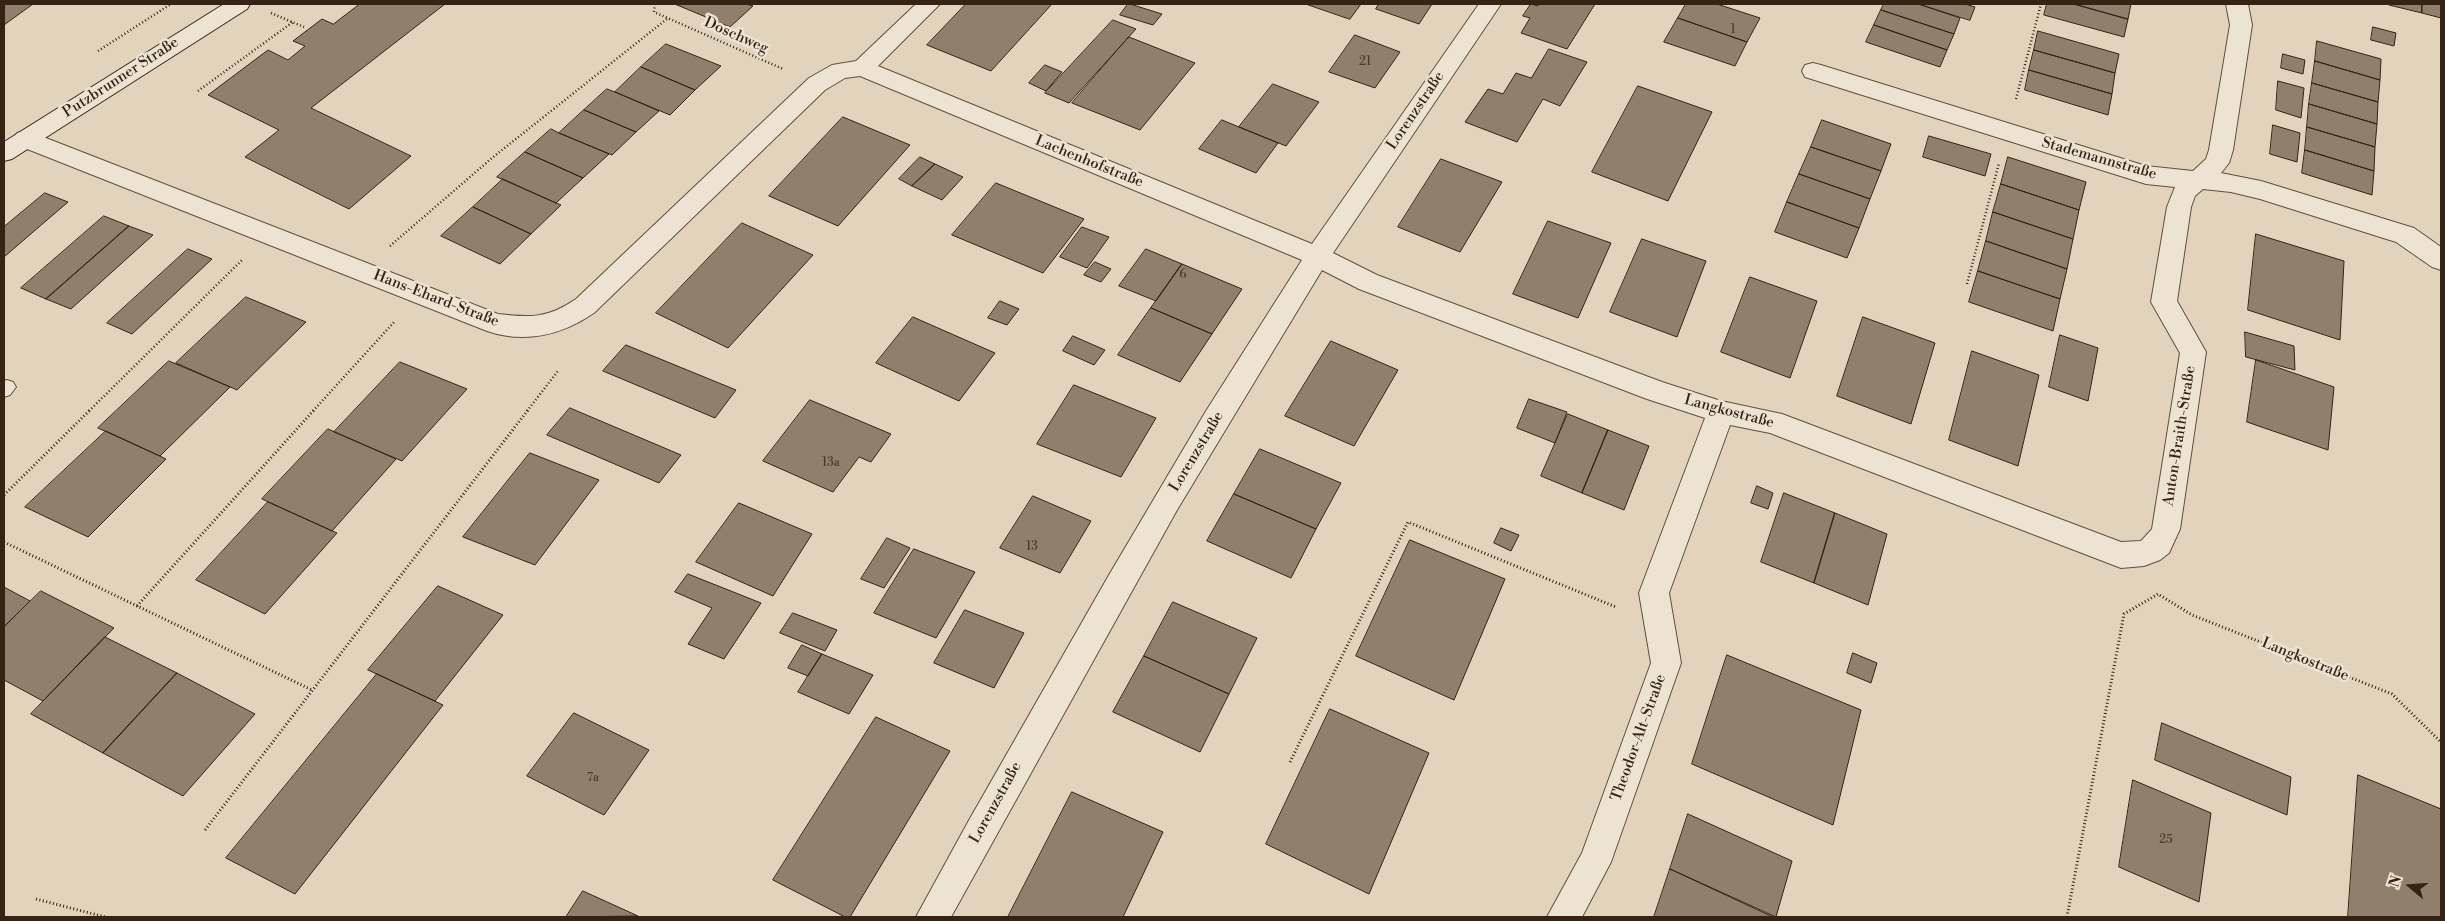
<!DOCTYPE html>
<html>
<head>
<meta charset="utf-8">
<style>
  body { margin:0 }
  #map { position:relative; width:2445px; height:921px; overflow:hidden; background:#e2d4bc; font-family:"Libre Bodoni",serif }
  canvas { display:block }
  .frame { position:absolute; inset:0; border:5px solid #372313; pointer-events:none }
  .north { position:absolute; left:2385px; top:861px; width:50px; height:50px; -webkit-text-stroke:4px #ece3d3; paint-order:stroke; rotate:288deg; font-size:14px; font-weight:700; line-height:20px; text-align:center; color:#372313 }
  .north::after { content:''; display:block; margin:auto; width:18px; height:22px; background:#372313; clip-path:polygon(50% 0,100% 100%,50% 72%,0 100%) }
</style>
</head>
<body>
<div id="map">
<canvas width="2445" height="921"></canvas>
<div class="frame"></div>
<div class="north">N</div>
</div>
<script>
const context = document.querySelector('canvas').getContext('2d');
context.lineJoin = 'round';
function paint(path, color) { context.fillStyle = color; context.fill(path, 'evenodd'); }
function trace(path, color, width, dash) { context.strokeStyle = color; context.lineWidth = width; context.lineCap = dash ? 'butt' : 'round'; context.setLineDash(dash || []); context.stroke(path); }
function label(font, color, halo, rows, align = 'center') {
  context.font = font + ' "Libre Bodoni",serif'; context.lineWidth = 5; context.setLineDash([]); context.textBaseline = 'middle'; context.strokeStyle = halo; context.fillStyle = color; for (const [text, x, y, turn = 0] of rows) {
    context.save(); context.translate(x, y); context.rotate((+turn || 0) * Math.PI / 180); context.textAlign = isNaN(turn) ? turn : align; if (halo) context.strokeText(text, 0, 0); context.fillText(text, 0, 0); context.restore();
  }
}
const building = new Path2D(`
  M4 4H33L4 25Z
  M360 4H445L311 108 411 156 349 209 245 157 279 130 208 95 268 50 288 60 305 46 293 41 322 19 333 24Z
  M679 4H746L753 6 730 27 677 5Z
  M966 4H1052L991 71 927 45Z
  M1128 4H1130L1162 14 1153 25 1120 15Z
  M1306 4H1361L1350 19Z
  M1379 4H1432L1419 24 1376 9Z
  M1531 4 1538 6 1539 4H1595L1567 49 1521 33 1530 18 1523 16Z
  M1686 4H1717L1760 18 1747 42 1678 18Z
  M1884 4H1918L1960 18 1954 34 1881 10Z
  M1919 4H1965L1975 7 1970 20Z
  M2047 4H2074L2128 19 2124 37 2044 15Z
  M2074 4H2131L2128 19Z
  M2389 4H2422V13L2389 5Z
  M2422 4H2441V18L2422 13Z
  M1881 10 1954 34 1947 50 1874 25Z
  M1678 18 1747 42 1735 66 1664 42Z
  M1113 20 1136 29 1069 103 1045 93Z
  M1874 25 1947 50 1940 67 1866 42Z
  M2373 27 2396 33 2394 46 2371 40Z
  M2038 31 2119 54 2115 73 2034 50Z
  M1355 35 1400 52 1375 88 1329 72Z
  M1129 37 1195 63 1140 130 1072 103Z
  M2317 41 2381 59 2380 80 2315 61Z
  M666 44 721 66 695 90 641 67Z
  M1549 49 1587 62 1560 106 1543 99 1517 142 1465 122 1488 89 1503 94 1516 73 1531 78Z
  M2034 50 2115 73 2112 94 2029 70Z
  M2283 54 2305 60 2303 74 2281 68Z
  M2315 61 2380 80 2378 102 2312 83Z
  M1045 65 1062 72 1046 91 1029 83Z
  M641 67 695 90 670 115 615 92Z
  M2029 70 2112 94 2108 115 2025 90Z
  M2278 81 2304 88 2301 118 2276 110Z
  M2312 83 2378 102 2377 124 2309 104Z
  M1273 84 1319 102 1286 146 1239 127Z
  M1638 86 1712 112 1668 201 1592 172Z
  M607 89 615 92 659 111 636 132 584 110Z
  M2309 104 2377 124 2375 147 2307 127Z
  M584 110 636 132 612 155 559 133Z
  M843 117 910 145 838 226 769 196Z
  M1222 120 1278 143 1256 173 1199 149Z
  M1822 120 1891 144 1881 171 1811 147Z
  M2273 125 2300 133 2297 162 2270 154Z
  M2307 127 2375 147 2374 171 2305 150Z
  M551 129 559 133 609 154 583 178 525 152Z
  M1929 136 1991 154 1985 176 1923 157Z
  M1811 147 1881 171 1870 199 1799 174Z
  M2305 150 2374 171 2372 195 2302 173Z
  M525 152 583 178 556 203 497 177Z
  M920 157 935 164 912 186 899 179Z
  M2008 157 2086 182 2079 210 2001 184Z
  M1441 159 1502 182 1460 252 1398 227Z
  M935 164 963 177 942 200 912 186Z
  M1799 174 1870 199 1859 228 1787 202Z
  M503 179 556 203 561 205 531 234 473 207Z
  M996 183 1084 219 1043 273 952 235Z
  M2001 184 2079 210 2073 239 1993 212Z
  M45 193 68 202 4 257V227Z
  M1787 202 1859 228 1847 258 1775 232Z
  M473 207 531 234 500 264 441 236Z
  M1993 212 2073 239 2067 269 1986 241Z
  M104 216 129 226 46 299 21 288Z
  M1548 221 1611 243 1578 318 1513 294Z
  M742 223 813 255 728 348 656 313Z
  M129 226 153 235 71 309 46 299Z
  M1082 227 1109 237 1087 268 1060 257Z
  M2256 234 2344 261 2340 340 2248 310Z
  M1642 239 1706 261 1677 337 1610 312Z
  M1986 241 2067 269 2060 299 1978 271Z
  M188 249 212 259 132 334 107 323Z
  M1146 249 1182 264 1156 301 1119 286Z
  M1095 262 1111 269 1101 282 1084 275Z
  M1182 264 1242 289 1212 334 1151 308Z
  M1978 271 2060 299 2053 331 1969 302Z
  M1750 277 1817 301 1790 378 1721 352Z
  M246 297 306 322 237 390 176 363Z
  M1000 301 1019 309 1007 325 988 318Z
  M1151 308 1212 334 1180 382 1118 355Z
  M913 317 995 353 959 401 876 363Z
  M1863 317 1935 343 1911 424 1837 396Z
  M2245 332 2294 346 2295 370 2246 357Z
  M2060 335 2098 348 2088 401 2049 387Z
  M1073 336 1105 350 1094 365 1063 351Z
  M1331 341 1398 370 1354 446 1285 416Z
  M626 345 736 390 715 418 603 371Z
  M1972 351 2039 375 2018 466 1949 440Z
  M2256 360 2334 387 2328 450 2247 422Z
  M169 361 230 387 160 456 98 428Z
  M400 362 467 389 402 461 334 432Z
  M1074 385 1156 418 1121 477 1037 444Z
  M1529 399 1567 412 1555 443 1517 428Z
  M810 400 891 434 871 462 859 457 833 492 763 461Z
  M570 408 681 455 659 483 547 435Z
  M1568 414 1608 430 1582 493 1541 476Z
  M328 429 396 459 332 531 262 499Z
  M1608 430 1649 446 1624 510 1582 493Z
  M106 431 166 459 88 537 25 507Z
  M1260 449 1341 483 1316 529 1234 494Z
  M530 453 599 480 535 565 463 537Z
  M1757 486 1773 493 1768 509 1751 503Z
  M1784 493 1835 513 1814 583 1761 562Z
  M1234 494 1316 529 1291 578 1207 541Z
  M1033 496 1091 521 1060 573 1000 548Z
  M268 502 337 533 265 614 196 580Z
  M739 503 812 534 773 596 696 562Z
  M1835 513 1887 534 1868 605 1814 583Z
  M1501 528 1519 535 1511 551 1494 543Z
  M887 538 910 548 884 588 861 579Z
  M1410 540 1505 579 1454 700 1356 656Z
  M914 549 975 572 936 638 874 613Z
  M688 574 761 603 724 659 688 644 712 608 675 592Z
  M438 586 503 615 435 701 368 670Z
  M4 587 30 601 4 627Z
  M41 591 114 628 43 701 4 680V627Z
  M1173 602 1257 638 1229 694 1144 656Z
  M965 610 1024 633 994 688 934 663Z
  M793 613 837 630 825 651 780 633Z
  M105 637 177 673 103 753 31 714Z
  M802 645 822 654 808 676 788 668Z
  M1853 653 1877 663 1871 683 1847 673Z
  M822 654 873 675 849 714 798 692Z
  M1727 655 1861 710 1833 825 1692 764Z
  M1144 656 1229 694 1200 752 1113 712Z
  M177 673 255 714 183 796 103 753Z
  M377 674 443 705 295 894 226 858Z
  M1330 709 1429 753 1369 894 1266 844Z
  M574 713 649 750 604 815 527 776Z
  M876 717 950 751 850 917H845L773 880Z
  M2162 723 2291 777 2287 815 2155 760Z
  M2358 775 2441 809V917H2348Z
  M2133 780 2211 813 2199 902 2119 867Z
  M1072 792 1163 832 1123 917H1008Z
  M1688 814 1792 861 1776 917 1670 869Z
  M1670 869 1773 917H1654Z
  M583 891 638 916 566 917Z`);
const pathFar1 = new Path2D(`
  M655 4 654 12 783 69
  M271 13 304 27
  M98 51 171 4
  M198 91 293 22
  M2016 99 2041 4
  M390 246 492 158 668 18
  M1967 284 1999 163
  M89 411 242 260
  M313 411 395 321
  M527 411 558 371`);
const path = new Path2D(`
  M4 495 90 410
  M4 542 312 690
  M137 606 314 410
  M1290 762 1408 522 1616 607
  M205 830 528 410
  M36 899 105 917
  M2067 917 2124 614 2158 594 2192 615 2392 694 2441 742`);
const service = new Path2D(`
  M7 380 13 382 16 387 10 395 4 397V381Z`);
const minor = new Path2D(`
  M916 4H940L878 66 1312 244 1479 4H1501L1333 253 1377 275 1662 382 1721 401 1782 414 2121 542 2141 541 2152 529 2180 353 2151 302 2167 207 2175 187 2146 184 1805 77 1802 71 1805 65 1813 63 1821 65 2146 166 2193 171 2206 159 2209 150 2230 25 2226 4H2248L2252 25 2233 150 2229 163 2221 173 2261 181 2414 228 2441 247V270L2432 267 2396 242 2260 199 2231 192 2203 189 2195 196 2191 207 2177 301 2206 352 2180 529 2169 553 2160 560 2144 566 2121 568 1770 433 1730 425 1669 593 1681 663 1611 862 1582 917H1547L1582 853 1651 663 1639 593 1705 418 1647 399 1359 289 1322 270 1177 510 951 917H916L968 822 1109 575 1206 411 1302 260 860 76 845 78 825 90 594 313C562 335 525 344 487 331L17 145 13 139 17 133 25 131 33 133 498 314C531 318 548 318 576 299L809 78 832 65 856 61Z`);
const secondary = new Path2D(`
  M224 4H250L247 9 12 159 4 161V142Z`);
const numberNames = [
  ["1",1733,30],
  ["21",1365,62],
  ["6",1183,275],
  ["13a",831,463],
  ["13",1032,547],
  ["7a",593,778],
  ["25",2166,840]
];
const streetNames = [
  ["Doschweg",736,36,24],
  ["Putzbrunner Straße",121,78,-33],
  ["Lorenzstraße",1416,111,-56],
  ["Stademannstraße",2099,159,16],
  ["Lachenhofstraße",1089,162,22],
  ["Hans-Ehard-Straße",436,299,21],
  ["Langkostraße",1729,412,15],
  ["Anton-Braith-Straße",2180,436,-81],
  ["Lorenzstraße",1197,452,-59],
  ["Langkostraße",2305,660,22],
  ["Theodor-Alt-Straße",1639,738,-70],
  ["Lorenzstraße",996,803,-61]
];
paint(building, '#907f6b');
trace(building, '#372313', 1);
trace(service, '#624f3d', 2);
trace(minor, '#624f3d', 2);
trace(secondary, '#372313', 2);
trace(pathFar1, '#372313', 2.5, [1, 2.5]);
trace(path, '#372313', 3, [1, 2.5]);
paint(service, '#ece3d3');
paint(minor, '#ece3d3');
paint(secondary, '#ece3d3');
label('12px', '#4d3a29', null, numberNames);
label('15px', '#372313', '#ece3d3', streetNames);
</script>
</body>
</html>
